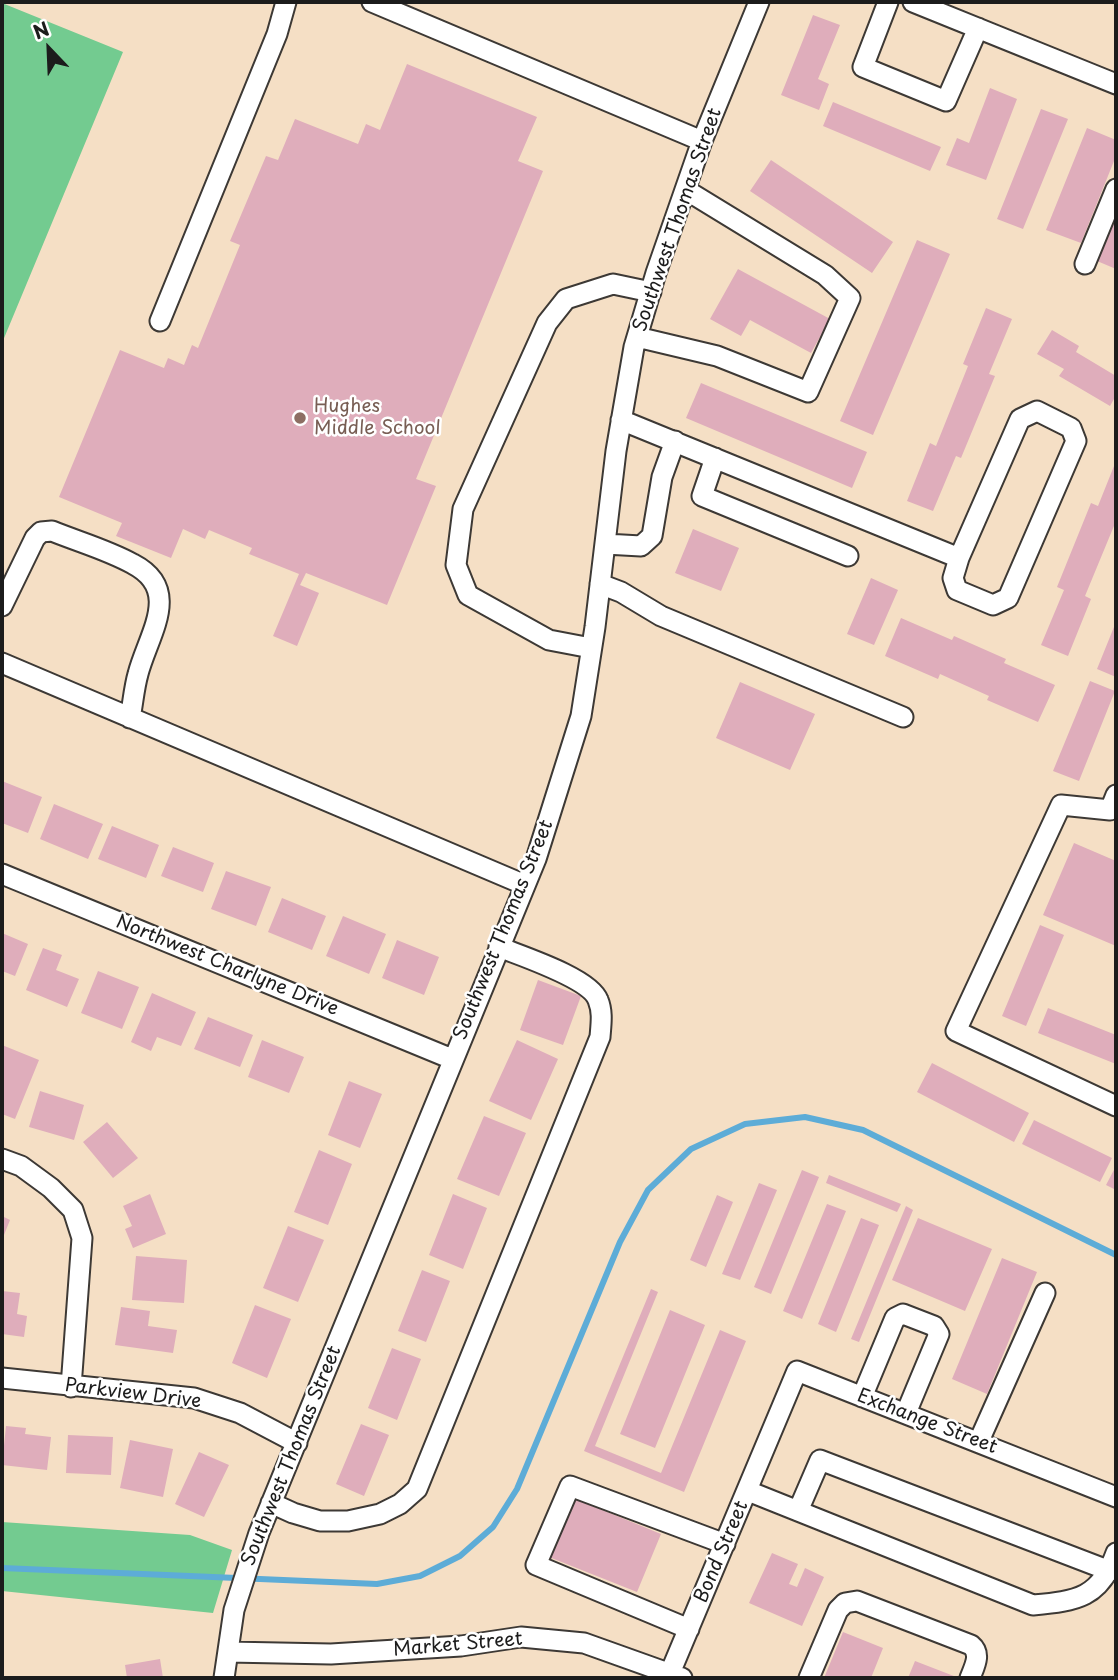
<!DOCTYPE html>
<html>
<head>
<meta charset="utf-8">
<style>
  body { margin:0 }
  #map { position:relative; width:1118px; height:1680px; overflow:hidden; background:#f5dfc5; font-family:"Playpen Sans",sans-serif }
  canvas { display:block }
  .frame { position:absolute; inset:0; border:4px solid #1c1c1c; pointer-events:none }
  .north { position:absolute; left:14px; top:14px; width:70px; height:70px; -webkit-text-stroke:5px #fff; paint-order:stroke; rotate:337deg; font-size:19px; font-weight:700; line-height:28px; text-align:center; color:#1c1c1c }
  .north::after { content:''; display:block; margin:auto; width:24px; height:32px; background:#1c1c1c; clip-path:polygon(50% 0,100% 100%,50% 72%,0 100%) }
</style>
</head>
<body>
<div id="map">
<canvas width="1118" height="1680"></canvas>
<div class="frame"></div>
<div class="north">N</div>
</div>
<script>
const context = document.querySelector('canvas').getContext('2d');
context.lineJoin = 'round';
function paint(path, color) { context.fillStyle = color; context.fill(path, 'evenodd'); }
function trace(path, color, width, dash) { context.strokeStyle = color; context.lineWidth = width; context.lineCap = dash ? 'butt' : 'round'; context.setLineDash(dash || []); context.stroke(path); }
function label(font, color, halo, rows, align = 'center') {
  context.font = font + ' "Playpen Sans",sans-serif'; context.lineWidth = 5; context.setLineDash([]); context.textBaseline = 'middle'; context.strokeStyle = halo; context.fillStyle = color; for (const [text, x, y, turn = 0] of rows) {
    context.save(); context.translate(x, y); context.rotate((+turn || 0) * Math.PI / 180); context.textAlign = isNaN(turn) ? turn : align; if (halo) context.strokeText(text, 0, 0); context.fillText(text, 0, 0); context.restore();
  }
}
const green = new Path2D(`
  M2 3 123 52 2 343Z
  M2 1522 190 1535 232 1550 213 1613 2 1591Z`);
const stream = new Path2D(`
  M2 1568 377 1584 420 1576 460 1556 493 1527 517 1489 620 1242 648 1190 691 1149 745 1124 805 1117 863 1130 1116 1255`);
const building = new Path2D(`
  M813 15 840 25 818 79 829 84 819 110 781 95Z
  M407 64 537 117 518 161 543 171 416 479 436 486 387 605 306 573 300 585 319 593 297 646 273 636 299 574 249 554 252 548 209 530 205 539 183 529 171 558 116 536 122 523 59 497 120 350 164 368 168 358 184 365 192 345 198 348 240 245 230 241 266 156 278 160 295 119 358 144 366 124 380 130Z
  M990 88 1017 99 986 180 946 165 957 138 969 143Z
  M833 102 941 147 930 171 823 126Z
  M1041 109 1068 119 1023 229 997 219Z
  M1087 128 1116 140V156L1081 243 1046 230Z
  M771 160 893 242 872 273 750 191Z
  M1116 215V269L1097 261Z
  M917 240 950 254 873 435 840 421Z
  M738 269 830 319 811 353 750 320 741 336 710 319Z
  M986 308 1012 319 989 374 995 376 961 458 956 456 933 511 907 501 930 443 936 446 968 366 963 364Z
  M1052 330 1079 346 1076 352 1116 376V400L1114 399 1110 406 1059 376 1064 369 1037 354Z
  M701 383 867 452 852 488 686 418Z
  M1116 461V521L1085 596 1091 599 1068 656 1041 645 1064 590 1057 587 1091 503 1098 506Z
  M693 529 739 548 721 591 675 573Z
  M871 578 898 590 874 645 847 634Z
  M901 618 952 640 954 636 1006 659 1004 663 1055 685 1038 722 987 700 989 696 940 674 938 679 885 656Z
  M1116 622V677L1097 669Z
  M1090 681 1115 691 1079 781 1053 771Z
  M740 682 815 714 790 770 716 738Z
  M2 781 42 797 28 833 2 823Z
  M54 804 103 824 88 859 40 839Z
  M112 826 159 845 146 878 98 859Z
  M1074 843 1116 861V946L1043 915Z
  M173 847 214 863 203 892 161 876Z
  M226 871 271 887 256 926 211 909Z
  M282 898 326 916 312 950 268 932Z
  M343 916 386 934 369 974 326 956Z
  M1040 925 1064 935 1026 1026 1002 1016Z
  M2 933 28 944 15 976 2 971Z
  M397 940 439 957 424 995 382 978Z
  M43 948 62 955 56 970 79 979 67 1007 26 990Z
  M98 971 139 987 122 1029 81 1013Z
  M538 980 581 996 563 1045 520 1030Z
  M152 993 196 1012 181 1046 157 1037 151 1051 131 1042Z
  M1048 1008 1116 1035V1064L1038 1033Z
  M208 1017 253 1035 240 1067 194 1049Z
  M262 1040 304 1057 289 1093 248 1077Z
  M517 1040 558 1059 531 1120 489 1101Z
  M2 1045 39 1060 15 1119 2 1114Z
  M932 1063 1029 1113 1014 1142 917 1092Z
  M349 1081 382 1094 360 1148 328 1135Z
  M40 1091 84 1105 74 1140 29 1127Z
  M484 1116 526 1133 499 1196 457 1179Z
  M1034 1120 1112 1158 1100 1182 1022 1144Z
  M107 1122 138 1158 113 1178 83 1142Z
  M319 1150 352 1164 328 1225 294 1212Z
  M1116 1166V1190L1106 1185Z
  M802 1170 819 1177 771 1294 754 1287Z
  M829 1175 901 1204 897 1212 826 1183Z
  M759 1183 777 1190 740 1280 722 1274Z
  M150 1194 166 1234 133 1248 125 1229 132 1226 123 1206Z
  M453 1194 487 1208 463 1269 429 1255Z
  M717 1195 733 1202 706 1267 690 1260Z
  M827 1204 846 1211 802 1319 783 1311Z
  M906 1206 913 1210 859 1342 851 1339Z
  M2 1216 10 1220 2 1240Z
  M861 1218 879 1225 836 1332 818 1324Z
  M918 1218 992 1249 965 1311 892 1280Z
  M288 1226 324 1240 298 1302 263 1288Z
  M136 1256 187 1260 184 1303 132 1300Z
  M1002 1258 1037 1272 987 1394 952 1379Z
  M422 1270 450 1281 426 1342 398 1331Z
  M651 1289 658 1292 595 1446 661 1473 720 1330 746 1341 684 1492 584 1451Z
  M2 1291 20 1293 17 1314 27 1316 24 1337 2 1334Z
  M255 1305 291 1319 267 1378 232 1363Z
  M121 1307 150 1311 148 1326 177 1330 173 1353 115 1345Z
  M670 1310 705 1325 655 1448 620 1434Z
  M392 1348 421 1359 397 1420 368 1408Z
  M361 1424 389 1435 364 1496 336 1484Z
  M6 1426 26 1428 25 1434 51 1437 47 1470 2 1465Z
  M68 1435 113 1437 111 1475 66 1473Z
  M130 1440 173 1449 163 1497 120 1488Z
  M199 1452 229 1465 204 1517 175 1504Z
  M573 1498 661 1534 637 1592 549 1557Z
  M772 1553 798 1564 789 1584 797 1587 805 1568 824 1577 802 1626 749 1603Z
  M843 1632 883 1648 871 1678H824Z
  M160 1659 163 1678H127L125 1665Z
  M915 1661 959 1678H908Z`);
const minor = new Path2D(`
  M372 2 702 141
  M888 2 863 67 946 101 978 28
  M913 2 1116 84
  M1085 264 1116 189
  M160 321 277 34 286 2
  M637 337 717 356 808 392 850 298 825 275 686 190
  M621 420 959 558 953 578 957 590 993 605 1008 598 1076 441 1071 428 1037 411 1020 419 959 558
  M715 458 702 496 848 556
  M605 544 641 546 652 536 662 477 675 441
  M600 584 621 592 661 616 903 717
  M2 606 35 538 41 532 52 531C79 542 108 550 133 564 183 590 148 635 138 674 134 688 133 703 130 718
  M591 648 549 640 468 595 456 565 463 509 547 323 566 299 613 284 651 292
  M2 663 525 885
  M1116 795 1110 810 1061 805 956 1031 1116 1106
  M2 874 452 1059
  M2 1159 21 1166 51 1188 73 1210 82 1238 71 1387
  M2 1378 194 1398 240 1413 297 1443
  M862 1397 895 1318 903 1314 934 1326 939 1334 906 1413
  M979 1441 1045 1293
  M748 1491 1033 1605C1077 1601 1100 1598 1116 1553
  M271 1503 293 1513 320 1521H348L380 1514 400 1504 417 1489 600 1037C601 1024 603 1012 598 1000 590 978 521 956 499 947
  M798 1511 820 1460 1110 1571
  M689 1629 536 1565 570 1486 725 1544
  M228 1652 331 1654 461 1646 521 1637 584 1643 682 1678
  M670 1673 797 1371 1116 1497
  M224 1678 234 1610 259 1533 536 859 581 716 595 627 616 451 634 347 656 273 702 141 759 2
  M809 1678 838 1610 845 1603 857 1601 971 1645C982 1654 974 1667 970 1678`);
const markers = [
  [300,418,7,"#8d6e63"]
];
const streetNames = [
  ["Southwest Thomas Street",678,220,-71],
  ["Southwest Thomas Street",504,930,-68],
  ["Northwest Charlyne Drive",227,966,22],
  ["Parkview Drive",133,1394,7],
  ["Exchange Street",927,1422,21],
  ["Southwest Thomas Street",292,1456,-68],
  ["Bond Street",722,1552,-67],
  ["Market Street",458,1645,-5]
];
const educationNames = [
  ["Hughes",314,407],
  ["Middle School",314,429]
];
paint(green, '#73cb90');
trace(stream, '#5dacd7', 6);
paint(building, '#dfadbb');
trace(minor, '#3d3935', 23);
trace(minor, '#fff', 19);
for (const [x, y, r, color] of markers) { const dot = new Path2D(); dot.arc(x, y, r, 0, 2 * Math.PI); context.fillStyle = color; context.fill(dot); trace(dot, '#fff', 2.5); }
label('19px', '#1c1c1c', '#fff', streetNames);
label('19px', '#785e54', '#fff', educationNames, 'left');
</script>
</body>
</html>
